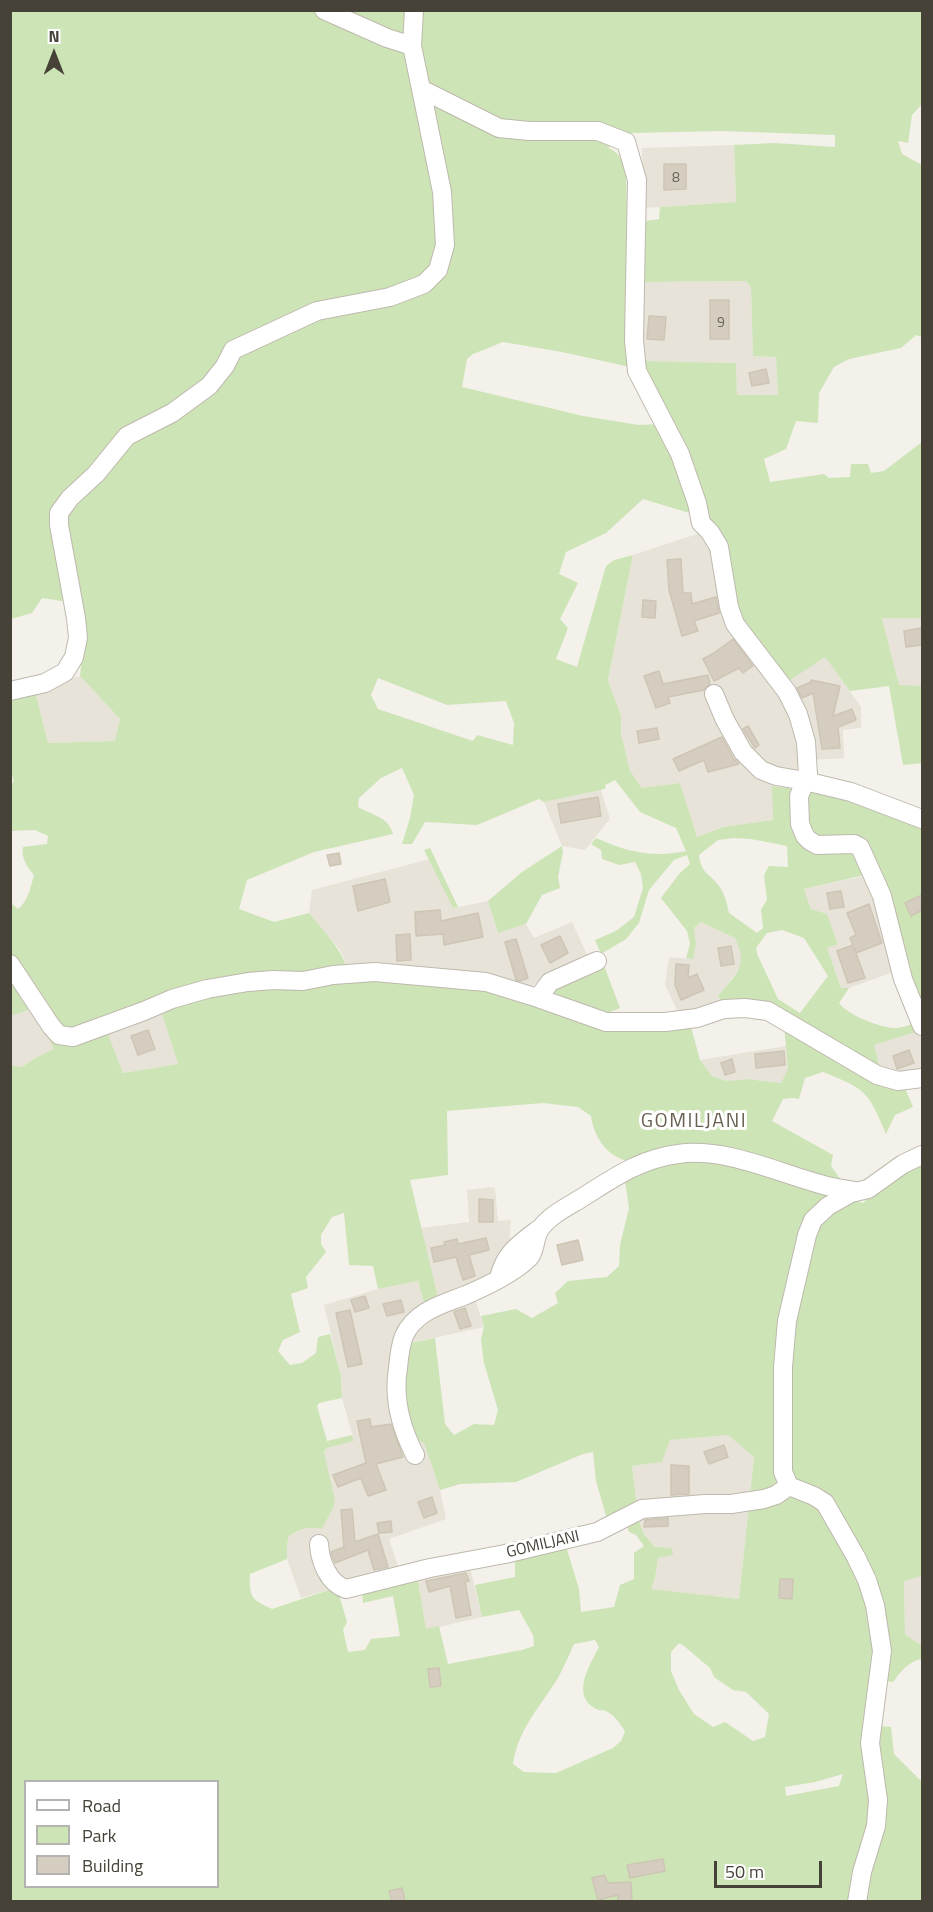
<!DOCTYPE html>
<html>
<head>
<meta charset="utf-8">
<style>
  body { margin:0 }
  #map { position:relative; width:933px; height:1912px; overflow:hidden; background:#f3f1ea; font-family:"Titillium Web",sans-serif }
  canvas { display:block }
  .frame { position:absolute; inset:0; border:12px solid #474238; pointer-events:none }
  .legend { position:absolute; left:24px; top:1780px; width:195px; height:108px; box-sizing:border-box; background:#fff; border:2px solid #b5b3af; margin:0; padding:8px 10px; list-style:none; font-size:18px; color:#474238 }
  .legend li { display:flex; align-items:center; gap:12px; height:30px }
  .legend b { width:30px; border:2px solid #b5b3af }
  .north { position:absolute; left:24px; top:24px; width:60px; height:60px; -webkit-text-stroke:4px #fff; paint-order:stroke; rotate:0deg; font-size:16px; font-weight:700; line-height:24px; text-align:center; color:#474238 }
  .north::after { content:''; display:block; margin:auto; width:21px; height:27px; background:#474238; clip-path:polygon(50% 0,100% 100%,50% 72%,0 100%) }
  .scale { position:absolute; left:714px; top:1861px; width:108px; height:27px; box-sizing:border-box; border:3px solid #474238; border-top:0; padding-left:8px; font-size:18px; line-height:21px; white-space:nowrap; color:#474238; -webkit-text-stroke:4px #fff; paint-order:stroke }
</style>
</head>
<body>
<div id="map">
<canvas width="933" height="1912"></canvas>
<div class="frame"></div>
<ul class="legend">
<li><b style="height:8px;background:#fff"></b>Road</li>
<li><b style="height:16px;background:#cde4b6"></b>Park</li>
<li><b style="height:16px;background:#d4cdc0"></b>Building</li>
</ul>
<div class="north">N</div>
<div class="scale">50 m</div>
</div>
<script>
const context = document.querySelector('canvas').getContext('2d');
context.lineJoin = 'round';
function paint(path, color) { context.fillStyle = color; context.fill(path, 'evenodd'); }
function trace(path, color, width, dash) { context.strokeStyle = color; context.lineWidth = width; context.lineCap = dash ? 'butt' : 'round'; context.setLineDash(dash || []); context.stroke(path); }
function label(font, color, halo, rows, align = 'center') {
  context.font = font + ' "Titillium Web",sans-serif'; context.lineWidth = 6; context.setLineDash([]); context.textBaseline = 'middle'; context.strokeStyle = halo; context.fillStyle = color; for (const [text, x, y, turn = 0] of rows) {
    context.save(); context.translate(x, y); context.rotate((+turn || 0) * Math.PI / 180); context.textAlign = isNaN(turn) ? turn : align; if (halo) context.strokeText(text, 0, 0); context.fillText(text, 0, 0); context.restore();
  }
}
const residential = new Path2D(`
  M734 145 736 202 643 208 642 148Z
  M746 281 751 287 753 356 776 357 778 395 737 396 736 363 645 361 643 338 644 282Z
  M703 532 794 718 800 757 797 769 791 772 778 771 772 786 774 820 723 827 697 837 680 783 642 788 630 772 621 734V716L608 680 633 555Z
  M882 617 922 618V686H899Z
  M825 656 861 707V728L843 730 844 758 812 760 786 683Z
  M80 676 120 719 116 741 48 743 35 691Z
  M601 790 610 819 585 850 562 846 544 802Z
  M430 859 453 908 488 901 498 933 526 924 534 938 572 922 589 959 539 981 531 987 349 970 340 950 309 913 312 890Z
  M868 875 896 971 849 988H841L827 948 838 943 827 914 811 909 804 889Z
  M701 922 735 938 742 952V965L718 996 723 1005 680 1016 665 985 669 957 693 959 696 944 694 928Z
  M31 1009 39 1018 55 1049 35 1058 22 1067 11 1065 10 1016Z
  M161 1011 178 1064 123 1073 103 1021Z
  M919 1031 922 1042V1074L881 1073 874 1045Z
  M786 1046 788 1068 781 1083 747 1079 727 1081 712 1076 700 1060Z
  M490 1187 495 1188 498 1221 511 1220 509 1246 493 1270 481 1281 438 1298 420 1228 469 1222 467 1190Z
  M418 1281 425 1306 475 1299 484 1327 406 1344 424 1443 440 1490 446 1519 389 1539 399 1569 301 1598 287 1559V1544L289 1536 297 1531 308 1527 322 1529 334 1506 335 1500 324 1453 327 1448 354 1441 342 1398 341 1376 324 1305 378 1289Z
  M728 1435 754 1456 739 1599 650 1589 655 1578 658 1558 673 1555 655 1547 644 1534 638 1519 632 1466 662 1462 669 1440Z
  M469 1564 482 1617 426 1630 417 1575Z
  M922 1576V1646L905 1634 904 1580Z`);
const green = new Path2D(`
  M11 11H922V104L912 115 908 143 898 141 902 154 922 165V337L916 335 901 348 849 359 834 367 819 393 818 423 796 421 786 449 764 459 770 482 824 474 829 478 850 477 851 464H868L871 473 884 471 922 442V618H882L899 685 922 686V763L903 765 889 686 850 691 825 657 786 683 743 624 687 452 663 402 646 374 645 361 736 363 737 395H778L776 357 753 356 751 287 746 281 644 282 646 221 659 219 660 207 736 202 734 145 775 143 835 147V135L723 131 631 133 609 143V148C621 154 624 163 626 176L630 367 562 352 503 342 473 354 467 359 462 387 583 416 639 425 659 424 693 514 643 499 606 533 566 552 559 574 578 583 560 619 568 628 556 659 577 667 606 566 614 560 633 555 608 680 621 716V734L630 771 642 788 680 783 697 837 723 827 773 820 772 786 823 793 857 800 922 826V1013L908 977 882 871 804 889 811 909 827 914 838 944 827 948 841 988H849L839 1003C847 1015 883 1029 897 1028 903 1028 910 1024 916 1023L919 1031 874 1045 881 1073 810 1029 723 1005 718 996C736 973 749 968 735 938L701 922 694 928 696 944 693 959 686 958 690 944 687 931 661 898 679 874 690 864 687 855 674 860 649 890 639 923 626 939 601 954 595 940 616 931 634 917 643 888 641 874 635 862 619 865 602 859 601 850 591 844 596 838C627 852 652 858 686 851L676 828 640 812 615 780 605 785 606 788 601 790 544 802 539 799 477 825 425 822 412 844H402L410 818 414 795 402 768 381 778 359 798 358 807C373 816 388 816 393 834L314 852 247 880 239 909 274 922 309 913C328 936 344 951 351 980L376 978 485 988 551 1009 690 1023 700 1060 712 1076 727 1081 747 1079 781 1083 788 1068 784 1026 904 1086 913 1107 895 1115 886 1134C868 1090 865 1089 823 1072L805 1078 799 1099 793 1098 783 1099 772 1121 833 1155 831 1166 841 1180 836 1196 863 1203 881 1185 922 1162V1576L904 1581 905 1634 922 1646V1659C909 1661 901 1671 893 1682L886 1681 881 1726 891 1727 894 1754 922 1782V1901H11V1065L22 1067 35 1058 54 1049 39 1018 31 1009 11 1016 10 899 12 904 18 909C28 902 31 886 34 875 27 867 21 858 23 847L47 844 48 836 35 830 11 831V784L14 782 10 768 11 697 35 691 48 743 115 741 120 719 80 676 86 620 62 601 42 598 32 613 11 619ZM378 678 447 705 506 701 514 723 513 745 477 735 473 741 378 709 371 695ZM733 838 751 839 787 846 788 867 769 866 764 875 767 900 761 910 763 928 757 933 729 913C727 904 725 894 719 886 709 872 701 874 699 855L718 840ZM782 930 804 938 828 976 800 1013 778 999 758 956 756 948 767 933ZM161 1011 178 1064 123 1073 103 1021ZM543 1103 578 1107 591 1116C594 1137 606 1155 627 1161 640 1164 674 1161 689 1160L655 1169 625 1181 629 1208 620 1245 619 1266 607 1277 568 1281 555 1293 558 1303 532 1318 516 1309 481 1316 484 1327 481 1339 484 1363 498 1410 494 1425 474 1424 454 1435 445 1424 435 1338 406 1344 404 1415 410 1435 424 1443 440 1490 460 1484 516 1482 583 1454 593 1452 596 1481 607 1519 637 1507 632 1466 662 1462 670 1440 728 1435 754 1457 739 1599 651 1589 655 1578 658 1558 673 1555 672 1548 655 1547 644 1534 638 1519 626 1523 629 1532 636 1535 644 1546 634 1553V1579L620 1585 614 1607 581 1612 579 1589 566 1546 515 1559V1577L475 1585 482 1617 519 1610 533 1635 534 1646 522 1650 448 1664 439 1626 426 1629 417 1575 362 1589 363 1603 393 1596 400 1636 371 1639 365 1650 348 1652 343 1630 347 1622 338 1592 332 1589 272 1609C251 1600 249 1596 250 1574L287 1559V1544L289 1536C301 1528 308 1527 322 1529L334 1506 335 1500 324 1452 327 1448 354 1441 352 1435 327 1441 317 1406 319 1403 342 1398 341 1376 330 1334 318 1337 316 1353 302 1363 290 1365 278 1351 283 1340 300 1332 291 1294 308 1288 306 1277 326 1252 321 1244V1235L332 1217 344 1213 349 1265 373 1266 378 1289 418 1281 425 1306 438 1298 410 1180 448 1175 447 1111ZM595 1640 599 1647C590 1665 570 1695 596 1709 599 1711 603 1710 606 1711 614 1715 621 1724 625 1732L621 1741 613 1748 556 1773 524 1772 513 1764C518 1729 540 1707 558 1678 564 1667 569 1655 574 1644ZM679 1643 684 1646 710 1668 714 1677 733 1690 746 1692 769 1714 765 1737 753 1741 725 1722 713 1727 694 1714 679 1690 671 1671V1652ZM843 1774 839 1786 786 1796 785 1787 815 1782ZM26 1782H218V1886H26Z
  M562 846 563 852 558 877 560 888 542 895 526 924 498 933 488 901 522 872Z
  M430 848 458 907 453 908 424 850Z
  M601 965 605 968 620 1008 602 1015 548 993Z`);
const building = new Path2D(`
  M664 164H686V189L664 190Z
  M710 300H729V339H710Z
  M649 316 666 317 664 340 647 339Z
  M766 369 769 383 752 386 749 373Z
  M681 559 683 593H691L692 604 716 597 719 613 694 621 698 631 682 636 669 590 667 560Z
  M643 600 656 601 655 618 642 617Z
  M922 628V645L906 647 904 631Z
  M733 639 753 666 743 673 739 668 714 681 703 659 714 653Z
  M659 671 663 684 708 675 710 684 704 690 668 697 670 703 656 708 644 676Z
  M811 680 840 686 833 716 852 709 856 720 838 727 840 748 822 749 813 693 802 698 797 688 811 682Z
  M748 726 759 745 755 748 743 729Z
  M657 728 659 739 639 743 637 731Z
  M722 737 733 758 739 764 708 772 704 760 679 771 673 759Z
  M598 797 601 816 561 823 558 804Z
  M339 853 341 864 330 866 327 855Z
  M385 879 390 902 358 911 353 886Z
  M841 891 844 907 830 909 827 893Z
  M922 895V910L911 916 905 903Z
  M869 904 882 943 856 953 854 948 865 978 848 983 837 951 853 945 850 938 856 935 847 913Z
  M440 910 441 921 478 913 483 937 444 945 443 934 416 936 415 912Z
  M410 934 411 960 397 961 396 935Z
  M560 936 568 953 550 963 541 945Z
  M516 939 528 978 520 981 516 980 505 942Z
  M731 946 734 964 721 966 718 948Z
  M676 964 689 965 688 978 697 974 704 990 681 1000 675 985Z
  M148 1030 155 1049 138 1055 131 1036Z
  M909 1050 914 1063 897 1069 893 1056Z
  M784 1051 785 1065 756 1068 755 1054Z
  M732 1059 735 1072 725 1075 721 1063Z
  M479 1199 493 1200V1222H479Z
  M486 1238 489 1250 469 1255 475 1276 463 1280 456 1257 434 1262 431 1248 445 1245 444 1242 457 1239 458 1244Z
  M578 1240 583 1260 562 1265 557 1245Z
  M365 1296 369 1308 355 1312 351 1300Z
  M401 1300 404 1312 387 1316 383 1304Z
  M465 1308 471 1326 460 1329 454 1312Z
  M350 1310 362 1364 348 1367 336 1313Z
  M370 1419 371 1427 391 1424 403 1457 376 1464 386 1490 368 1496 361 1478 338 1487 333 1475 366 1463 357 1421Z
  M724 1445 728 1457 709 1464 704 1452Z
  M671 1465 689 1466V1494L671 1495Z
  M432 1497 437 1513 424 1518 418 1502Z
  M352 1509 355 1542 378 1534 388 1567 374 1570 368 1550 335 1563 331 1552 344 1547 341 1510Z
  M668 1518V1526L644 1527 645 1520Z
  M391 1521 392 1532 379 1533 377 1523Z
  M466 1573 469 1581 465 1582 471 1615 456 1618 450 1586 429 1592 426 1581Z
  M780 1579H793L792 1599 779 1598Z
  M439 1668 441 1686 430 1687 428 1669Z
  M663 1859 665 1871 630 1878 627 1865Z
  M605 1875 607 1883 631 1882 632 1902H618V1895L598 1900 592 1878Z
  M402 1888 405 1902H392L389 1891Z`);
const minor = new Path2D(`
  M324 10 387 38 412 46
  M414 10 412 46 421 89 499 128 529 131H598L626 142 637 180 634 340 637 371 680 454 697 503 701 523 710 532 719 547 729 607 735 624 787 692 798 714 806 742 808 774 799 796 800 824 805 836 810 841 817 845 854 844 860 847 882 896 903 979 922 1026
  M10 691 45 683 65 672 74 657 78 638 76 618 59 525V513L70 498 96 474 127 436 172 413 209 386 225 366 233 350 317 311 390 297 424 284 438 270 445 245 442 192 421 89
  M714 694 725 720 743 752 761 770 776 776 805 781 851 792 922 819
  M10 964 51 1026 59 1035 73 1037 144 1011 172 999 207 989 248 982 273 980 303 981 333 975 375 972 486 982 538 998 606 1022H665L697 1018 724 1009 745 1008 768 1011 877 1075 898 1081 922 1078
  M538 998 550 982 597 961
  M499 1278C505 1253 519 1244 539 1229
  M415 1455C401 1428 393 1398 398 1368 399 1357 400 1346 404 1336 415 1311 443 1304 466 1295 487 1286 513 1274 529 1258 536 1251 534 1237 540 1229 550 1215 567 1207 580 1199 612 1179 639 1159 678 1154 724 1147 776 1172 820 1184 831 1188 844 1189 855 1191
  M319 1544C320 1561 328 1583 346 1589L430 1568 505 1554 597 1532 642 1509 705 1504H731L764 1499 776 1495 789 1486
  M857 1902 862 1872 876 1826 878 1800 870 1743 882 1651 875 1605 867 1580 856 1557 825 1503 814 1496 789 1486 783 1472V1367L787 1321 807 1235 813 1220 828 1206 851 1193 868 1189 903 1164 922 1155`);
const numberNames = [
  ["8",676,179],
  ["9",721,324]
];
const streetNames = [
  ["GOMILJANI",543,1545,-13]
];
const quarterNames = [
  ["GOMILJANI",694,1122]
];
paint(residential, '#e7e3d8');
paint(green, '#cde4b6');
paint(building, '#d4cdc0');
trace(building, '#cec5b4', 1.5);
trace(minor, '#beb9ad', 20);
trace(minor, '#fff', 18);
label('14px', '#6a655a', null, numberNames);
label('16px', '#474238', '#fff', streetNames);
context.letterSpacing = '1.5px';
label('20px', '#696050', '#fff', quarterNames);
context.letterSpacing = '0px';
</script>
</body>
</html>
